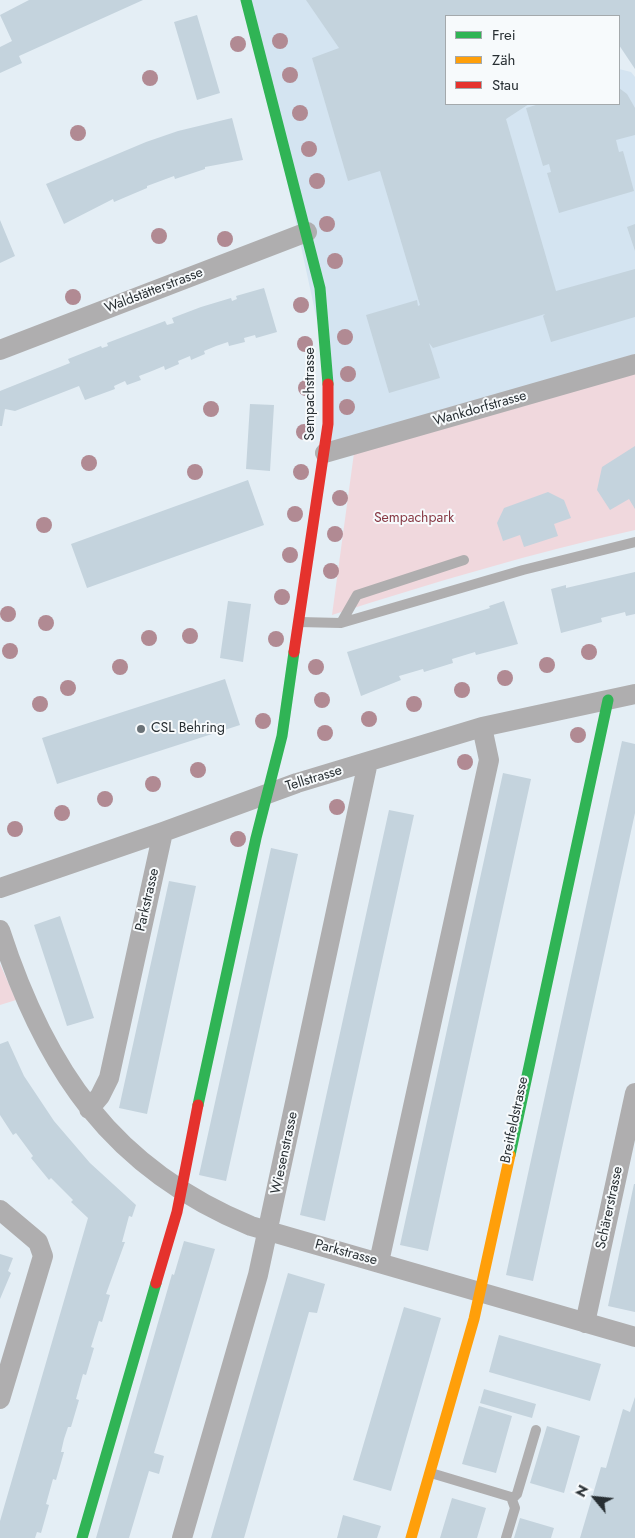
<!DOCTYPE html>
<html>
<head>
<meta charset="utf-8">
<style>
  body { margin:0 }
  #map { position:relative; width:635px; height:1538px; overflow:hidden; background:#e4eef5; font-family:Jost,sans-serif }
  canvas { display:block }
  .legend { position:absolute; left:445px; top:15px; width:175px; height:90px; box-sizing:border-box; background:#f7fafc; border:1px solid #a4a9ac; margin:0; padding:6px 9px; list-style:none; font-size:15px; color:#282f33 }
  .legend li { display:flex; align-items:center; gap:10px; height:25px }
  .legend b { width:25px; border:1px solid #a4a9ac }
  .north { position:absolute; left:570px; top:1473px; width:50px; height:50px; -webkit-text-stroke:4px #f7fafc; paint-order:stroke; rotate:298deg; font-size:14px; font-weight:700; line-height:20px; text-align:center; color:#282f33 }
  .north::after { content:''; display:block; margin:auto; width:18px; height:22px; background:#282f33; clip-path:polygon(50% 0,100% 100%,50% 72%,0 100%) }
</style>
</head>
<body>
<div id="map">
<canvas width="635" height="1538"></canvas>
<ul class="legend">
<li><b style="height:6px;background:#30b455"></b>Frei</li>
<li><b style="height:6px;background:#ff9f0a"></b>Zäh</li>
<li><b style="height:6px;background:#e5322d"></b>Stau</li>
</ul>
<div class="north">N</div>
</div>
<script>
const context = document.querySelector('canvas').getContext('2d');
context.lineJoin = 'round';
function paint(path, color) { context.fillStyle = color; context.fill(path, 'evenodd'); }
function trace(path, color, width, dash) { context.strokeStyle = color; context.lineWidth = width; context.lineCap = dash ? 'butt' : 'round'; context.setLineDash(dash || []); context.stroke(path); }
function label(font, color, halo, rows, align = 'center') {
  context.font = font + ' Jost,sans-serif'; context.lineWidth = 4; context.setLineDash([]); context.textBaseline = 'middle'; context.strokeStyle = halo; context.fillStyle = color; for (const [text, x, y, turn = 0] of rows) {
    context.save(); context.translate(x, y); context.rotate((+turn || 0) * Math.PI / 180); context.textAlign = isNaN(turn) ? turn : align; if (halo) context.strokeText(text, 0, 0); context.fillText(text, 0, 0); context.restore();
  }
}
const built = new Path2D(`
  M248 0H336L446 27V104H619V69L631 72 635 77V354L330 446V381Z`);
const green = new Path2D(`
  M635 372V530C532 553 432 583 332 615L354 453Z
  M0 964 16 1000 0 1005Z`);
const building = new Path2D(`
  M29 0H143L19 56 22 63 0 73V47L12 41 0 15Z
  M306 0H635V69L619 45V16H446V104H529L506 119 556 291 635 269V317L551 342 543 316 545 314 433 348 429 343 440 378 389 393 366 315 417 300 418 306 420 305 380 171 348 181 312 58 339 48Z
  M197 15 220 93 197 100 174 22Z
  M619 88 627 94 635 108V135L616 140 619 152 623 151 634 191 559 213 547 173 551 172 549 164 543 166 526 108 539 104H619Z
  M232 118 243 160 205 167V169L175 179 174 176 147 186V188L114 202 113 199 64 224 46 184 146 142 178 131Z
  M0 220 15 256 0 263Z
  M635 224V251L627 227Z
  M264 288 277 332 256 338 255 335 244 338 245 342 229 346 228 342 216 346 204 351 205 354 191 360 190 356 178 361 179 364 165 370 164 366 152 371 139 376 141 380 127 385 125 381 114 386 115 389 85 400 79 386 15 411 5 409 2 426H0V391L70 363 68 359 101 346 102 348 108 346 107 343 165 321 167 325 174 323 172 318 201 307 231 298 232 301 237 299 236 296Z
  M250 404 274 405 270 471 246 469Z
  M635 446V509L629 499 610 510 597 490 602 467Z
  M248 480 264 525 87 588 71 544Z
  M548 492 564 500 571 518 554 524 558 536 524 547 520 535 503 541 497 523 504 508Z
  M635 572V614L626 616 625 612 601 618 602 622 561 633 551 589 566 585V588Z
  M228 601 251 604 243 662 220 658Z
  M504 601 518 644 476 655 475 652 452 659 453 663 424 672 423 669 399 676 401 680 361 696 347 652 490 608 489 606Z
  M225 679 240 725 57 784 42 738Z
  M622 741 635 744V813L533 1281 506 1275Z
  M503 773 531 779 428 1251 400 1245Z
  M389 810 414 815 325 1221 300 1215Z
  M271 848 298 854 226 1181 199 1175Z
  M169 881 196 886 147 1114 119 1108Z
  M60 916 94 1018 67 1026 34 925Z
  M8 1041 24 1076 54 1121 90 1163 136 1205 132 1217 129 1216 122 1242H125L106 1294 110 1295 102 1322 99 1321 91 1347 94 1348 86 1375 83 1374 76 1399 79 1400 71 1427H68L64 1439 61 1452H64L56 1480 53 1479 46 1504 49 1505 41 1533 37 1532 35 1538H0V1521L88 1218 71 1202 73 1200 51 1178 49 1180 31 1158 33 1156 16 1133 13 1135 0 1115V1044Z
  M634 1184H635V1312L608 1306Z
  M184 1241 215 1249 154 1453 164 1456 159 1474 149 1471 129 1538H96L172 1274 174 1275Z
  M0 1254 13 1258 8 1271 11 1273 0 1299Z
  M288 1273 325 1284 317 1313 309 1312 244 1538H211Z
  M404 1307 441 1318 391 1491 353 1480Z
  M499 1335 601 1364 590 1401 489 1372Z
  M484 1389 536 1404 532 1418 480 1403Z
  M635 1397V1538H580L601 1467 606 1468 623 1409 630 1412Z
  M479 1406 512 1416 496 1473 462 1464Z
  M547 1426 580 1436 564 1493 530 1483Z
  M452 1498 486 1508 477 1538H440Z
  M343 1515 381 1526 377 1538H337Z
  M520 1518 554 1528 551 1538H514Z`);
const lane = new Path2D(`
  M299 622 341 623 523 570 635 542
  M341 623 357 595 464 560
  M431 1473 511 1497 515 1508 506 1538
  M513 1498 517 1494 536 1430`);
const street = new Path2D(`
  M0 350 307 232
  M325 453 635 364
  M0 888 163 832 297 783 482 727 635 694
  M0 930C45 1069 112 1169 251 1226L635 1337
  M89 1109 100 1096 109 1078 163 832
  M0 1210 38 1242 43 1256 0 1399
  M379 1262 489 760 482 727
  M585 1323 635 1093
  M182 1538 258 1275 368 762`);
const fast = new Path2D(`
  M246 0 320 288 328 384
  M198 1105 256 838 282 736 294 652
  M510 1155 608 700
  M82 1538 156 1283`);
const slow = new Path2D(`
  M411 1538 474 1319 510 1155`);
const jam = new Path2D(`
  M294 652 328 424V384
  M156 1283 177 1212 198 1105`);
const trees = [
  [280,41],
  [238,44],
  [290,75],
  [150,78],
  [300,113],
  [78,133],
  [309,149],
  [317,181],
  [327,224],
  [159,236],
  [225,239],
  [335,261],
  [73,297],
  [301,305],
  [345,337],
  [305,344],
  [348,374],
  [306,388],
  [347,407],
  [211,409],
  [304,432],
  [89,463],
  [195,472],
  [301,472],
  [340,498],
  [295,514],
  [44,525],
  [335,534],
  [290,555],
  [331,571],
  [282,597],
  [8,614],
  [46,623],
  [190,636],
  [149,638],
  [276,639],
  [10,651],
  [589,652],
  [547,665],
  [120,667],
  [316,667],
  [505,678],
  [68,688],
  [462,690],
  [322,700],
  [40,704],
  [414,704],
  [369,719],
  [263,721],
  [325,733],
  [578,735],
  [465,762],
  [198,770],
  [153,784],
  [105,799],
  [337,807],
  [62,813],
  [15,829],
  [238,839]
];
const markers = [
  [141,729,5,"#6a7277"]
];
const streetNames = [
  ["Waldstätterstrasse",154,291,-21],
  ["Sempachstrasse",311,394,-90],
  ["Wankdorfstrasse",480,409,-16],
  ["Tellstrasse",314,779,-17],
  ["Parkstrasse",148,900,-77],
  ["Breitfeldstrasse",515,1120,-78],
  ["Wiesenstrasse",285,1153,-78],
  ["Schärerstrasse",610,1208,-78],
  ["Parkstrasse",346,1253,15]
];
const parkNames = [
  ["Sempachpark",414,519]
];
const poiNames = [
  ["CSL Behring",151,729]
];
paint(built, '#d4e4f1');
paint(green, '#f0d8dd');
paint(building, '#c4d3dd');
trace(lane, '#afaeaf', 10);
trace(street, '#afaeaf', 20);
trace(fast, '#30b455', 11);
trace(slow, '#ff9f0a', 11);
trace(jam, '#e5322d', 11);
context.fillStyle = '#b18a93';
for (const [x, y] of trees) { context.beginPath(); context.arc(x, y, 8, 0, 2 * Math.PI); context.fill(); }
for (const [x, y, r, color] of markers) { const dot = new Path2D(); dot.arc(x, y, r, 0, 2 * Math.PI); context.fillStyle = color; context.fill(dot); trace(dot, '#f7fafc', 2); }
label('14px', '#282f33', '#f7fafc', streetNames);
label('14px', '#873843', '#f7fafc', parkNames);
label('14px', '#282f33', '#f7fafc', poiNames, 'left');
</script>
</body>
</html>
